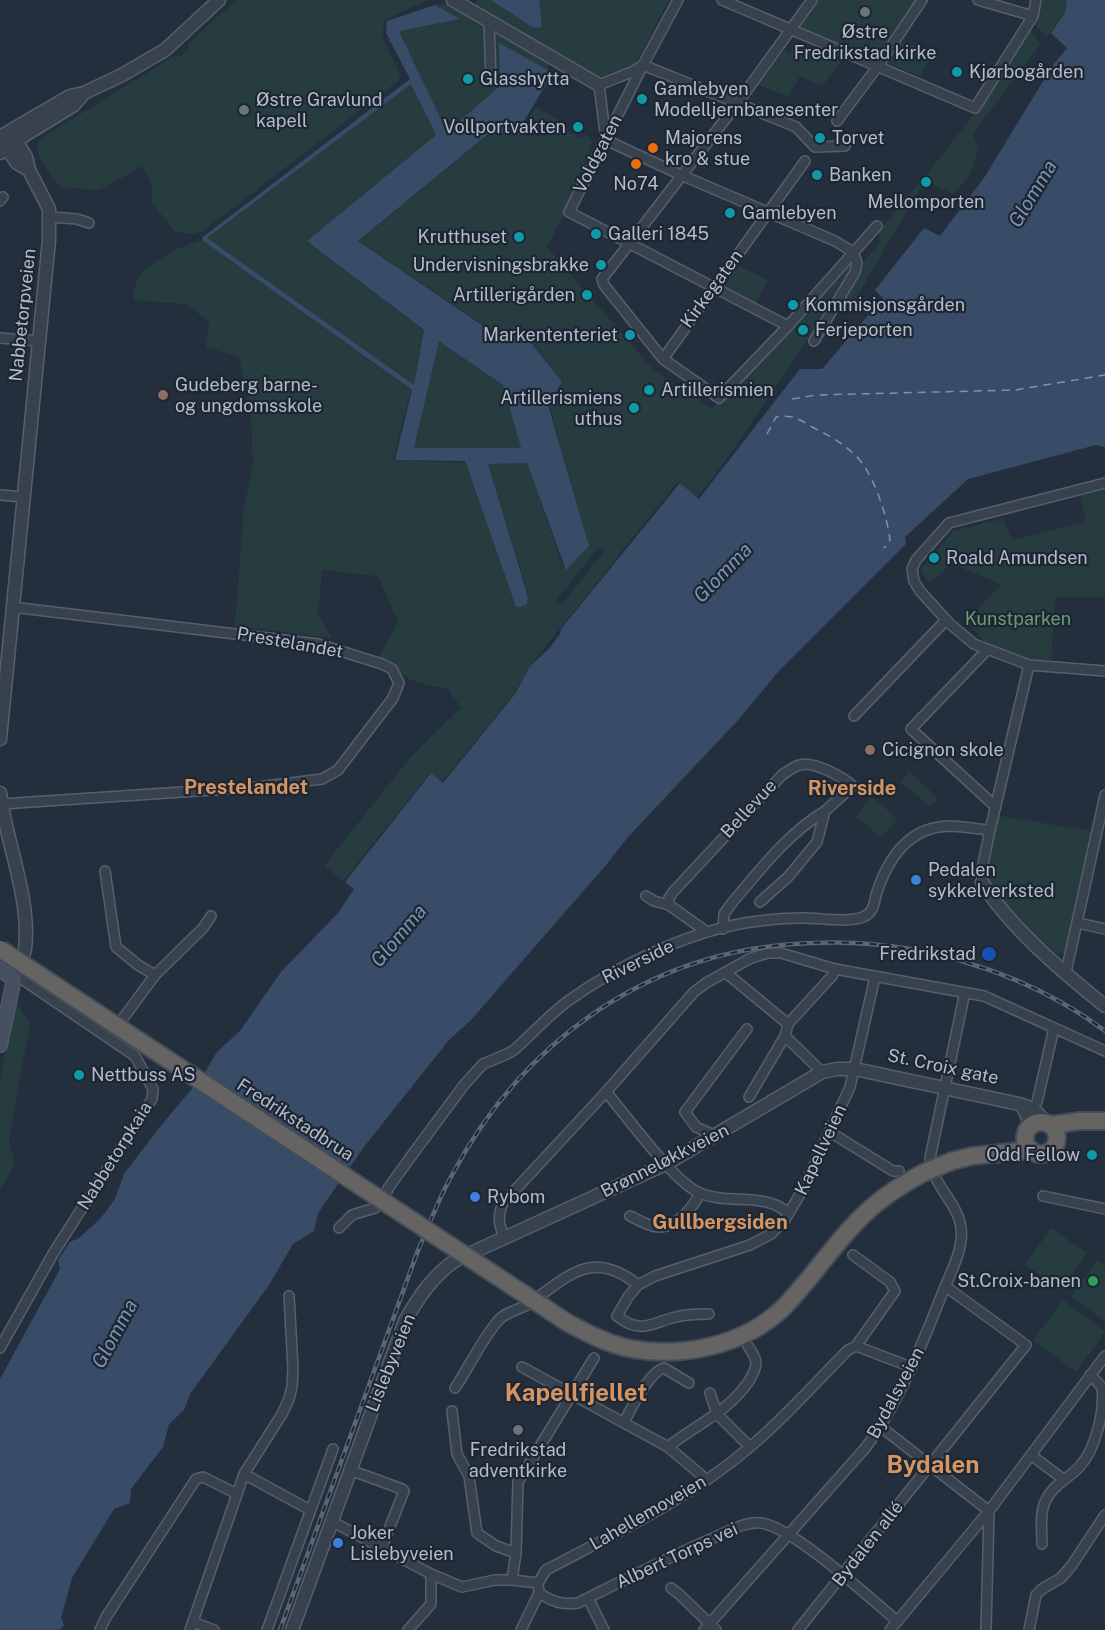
<!DOCTYPE html>
<html>
<head>
<meta charset="utf-8">
<style>
  body { margin:0 }
  canvas { display:block; background:#242f3e }
</style>
</head>
<body>
<canvas width="1105" height="1630"></canvas>
<script>
const context = document.querySelector('canvas').getContext('2d');
context.lineJoin = 'round';
function paint(path, color) { context.fillStyle = color; context.fill(path, 'evenodd'); }
function trace(path, color, width, dash) { context.strokeStyle = color; context.lineWidth = width; context.lineCap = dash ? 'butt' : 'round'; context.setLineDash(dash || []); context.stroke(path); }
function label(font, color, halo, rows, align = 'center') {
  context.font = font + ' "Public Sans",sans-serif'; context.lineWidth = 4.5; context.setLineDash([]); context.textBaseline = 'middle'; context.strokeStyle = halo; context.fillStyle = color; for (const [text, x, y, turn = 0] of rows) {
    context.save(); context.translate(x, y); context.rotate((+turn || 0) * Math.PI / 180); context.textAlign = isNaN(turn) ? turn : align; if (halo) context.strokeText(text, 0, 0); context.fillText(text, 0, 0); context.restore();
  }
}
const green = new Path2D(`
  M236 0H428L385 19 382 37 400 74 399 80 203 231 193 234 175 231 152 203V187L143 166 99 190 62 187 52 178 40 159 37 145 40 139 176 55 181 56 189 48 188 44Z
  M476 0H491L532 27 537 28 542 25 539 0H669L633 68 601 83 549 55 548 70 499 43 500 86 447 132 399 30 459 19 435 5 463 1 476 8Z
  M814 0H920L877 63 796 28Z
  M1041 0H1067L1065 13 1047 37 1037 27 1036 19Z
  M1030 30 1041 44 973 133 978 151 970 175 953 194 923 179 977 110Z
  M902 41 934 53 920 76 888 63Z
  M797 44 816 53 820 48 844 58 822 86 800 76 788 96 758 85 785 50 790 53Z
  M411 83 436 135 308 240 424 331 414 385 207 238Z
  M536 107 565 123 563 128 582 139 585 134 592 140 589 153 577 178 580 183 547 247 652 368 712 409 851 262V275L722 466 697 497 678 481 530 666 514 694 442 782 429 774 343 881 324 866 409 759 461 708 448 688C413 684 406 678 378 659L398 622 378 576 322 570 318 615 332 638 235 626 244 509 253 465 251 416 239 357 206 347 209 321 185 304 134 300C134 296 134 290 135 286 142 263 181 246 202 240L411 390 393 460 465 463 516 607 527 604 529 597 488 464 527 463 563 567 588 543 549 405 562 382 525 333 498 335 359 241 488 135 519 132ZM598 547 605 550 562 605 556 601Z
  M922 180 924 181 854 302 843 299 859 269 880 241 878 231Z
  M738 266 768 280 756 303 722 286Z
  M439 340 503 385 521 448H414Z
  M1105 490V597H1055L1051 660H1032L989 647 965 619 1002 585 951 563 929 584 921 570 953 531 1003 519 1012 540 1086 522 1080 496Z
  M909 772 938 798 930 807 901 782Z
  M872 797 898 819 881 838 856 816Z
  M994 815 1091 831 1065 953 1058 955 998 901 983 873Z
  M16 1003 30 1024 9 1139 15 1165 0 1189V1087L4 1058Z
  M1051 1228 1087 1253 1062 1290 1025 1265Z
  M1097 1260 1105 1265V1321L1071 1297Z
  M1063 1300 1105 1332 1076 1372 1033 1340Z`);
const water = new Path2D(`
  M491 0H539L542 26 538 28 532 27Z
  M1067 0H1105V447L1096 445 968 479 905 537 906 544 778 672 739 719 628 837 606 865 471 1020 449 1040 363 1148 318 1213 314 1231 293 1244 269 1285 190 1394 184 1410 169 1424 163 1447 131 1489 130 1503 114 1509 72 1578 61 1618 64 1625 59 1630H0V1379L60 1269 58 1260 70 1242 79 1238 101 1218 115 1199 124 1174 159 1128 204 1074 217 1052 240 1031 281 972 339 912 354 889 345 882 431 773 443 783 515 694 530 666 549 649 560 634 561 629 680 483 699 499 800 369H822L883 298 875 290 924 228 940 236 984 178 1053 65 1067 48 1051 33 1065 13Z
  M435 5 460 19 399 31 447 132 500 86 499 43 548 70 551 76 518 131 487 135 358 241 498 336 525 335 562 382 548 405 589 546 566 570 527 463 488 464 528 597 527 604 520 607H516L465 461 395 460 412 390 202 240 203 237 410 79 386 33 387 21ZM411 84 436 135 307 241 424 330 414 385 207 238ZM439 341 503 385 521 448H414Z`);
const ferry = new Path2D(`
  M792 399 816 395 1015 390 1105 375
  M767 434 776 417C792 414 801 420 814 428 830 436 844 444 856 456 873 472 888 518 890 540L884 548`);
const minor = new Path2D(`
  M678 0 643 65 569 212 788 326
  M722 0 975 108 1033 16 1036 0
  M812 0 737 104 602 279 604 285 663 359 719 398 788 326 877 226
  M978 0 1033 16
  M489 21 491 80
  M837 121 878 66 922 0
  M845 146 815 147 796 127 643 65 634 71 599 85 606 140 681 175 835 241 853 252
  M0 201 3 197
  M50 217 77 219 89 223
  M0 338 39 341
  M814 341 855 272 857 263 853 252
  M663 359 805 161
  M1105 483 949 523 916 560 912 569 914 581 920 591 950 624 974 644 1029 665 1105 671
  M0 495 24 497
  M987 650 911 729 996 807
  M854 716 946 620
  M1 804 258 787 322 779 338 770 393 698 399 683 392 669 382 664 318 644 12 607
  M105 871 116 947 138 965 155 975
  M982 882V869L990 830 1029 665
  M646 896 654 901 669 905 707 932
  M669 905V898L673 892 782 775C787 772 794 766 800 765 814 761 843 777 853 786L825 811 817 842 788 877 760 902
  M1078 923 1105 929
  M723 929 724 914 731 904C760 870 787 834 825 811
  M725 972 788 1024
  M1066 972 1105 795
  M116 1028 155 975 203 928 211 916
  M785 1036 788 1024 832 976 835 969
  M606 1092C626 1115 675 1184 700 1193 724 1203 753 1196 773 1204 779 1206 784 1210 789 1213
  M749 1097 785 1036 822 1072
  M1037 1102 1054 1028
  M830 1132 893 1171H899
  M716 1136 696 1127 685 1112 747 1029
  M1043 1196 1105 1209
  M630 1216C639 1220 651 1228 661 1227 678 1226 694 1206 700 1193
  M339 1228 352 1215 375 1208 383 1200 389 1187 415 1151 464 1085 483 1064 507 1054 514 1050C532 1034 549 1015 568 1001 619 964 696 928 759 921 773 919 789 918 804 918 820 918 848 923 863 917 873 913 874 905 876 895 887 860 908 827 949 826 962 826 976 829 990 830
  M504 1238C499 1224 497 1217 503 1203L606 1092 694 992 706 983 751 958 768 953H781L835 969 984 996 1105 1051
  M853 1255 890 1282 895 1291 856 1346
  M709 1314C698 1314 687 1314 676 1317 651 1323 641 1335 617 1316L628 1297 638 1285 655 1276 750 1245 771 1234 784 1221 802 1191 850 1087 875 977
  M0 1348 54 1252 152 1099 153 1089 135 1056 16 975
  M522 1367 668 1447 707 1480
  M455 1388C469 1367 481 1341 497 1322 504 1312 519 1310 529 1304 568 1276 592 1248 638 1285
  M710 1393 717 1414 750 1447
  M452 1411 457 1454 469 1476 477 1533 496 1546 516 1553
  M624 1422C631 1409 649 1372 664 1368L689 1383
  M881 1427 989 1511
  M668 1447C696 1425 729 1411 749 1381 752 1376 756 1369 756 1363 756 1357 751 1351 748 1346
  M1031 1455 1063 1479
  M350 1470 402 1489 404 1491 382 1547
  M244 1474 310 1510
  M331 1521 431 1574 462 1587 495 1580H512L538 1583
  M1042 1544C1042 1529 1039 1511 1047 1498 1055 1483 1070 1478 1080 1466 1095 1450 1105 1411 1102 1389 1100 1383 1094 1379 1090 1375
  M512 1580 516 1553 518 1482 594 1358
  M671 1588 679 1594 716 1630
  M539 1593C553 1602 562 1605 578 1603 622 1581 667 1558 713 1538 727 1532 745 1521 761 1523 793 1527 870 1598 897 1621
  M588 1598 604 1630
  M193 1622 214 1630
  M100 1630 106 1617 196 1479 203 1477 237 1494
  M190 1630 244 1474 282 1414 289 1399 292 1387 293 1368 289 1296
  M267 1630 333 1449
  M408 1630 431 1604V1574
  M521 1630 539 1593 538 1583 546 1570C616 1533 689 1499 750 1447 785 1418 816 1382 848 1350L856 1346 911 1367
  M704 1630 867 1446C900 1400 922 1345 942 1294 950 1274 964 1249 961 1228 958 1202 931 1184 930 1158L965 992
  M798 1630 1026 1345 945 1286
  M890 1630 989 1511 1105 1356
  M986 1630 989 1511
  M1029 1630 1036 1595 1042 1589 1061 1578 1072 1565 1105 1515`);
const tertiary = new Path2D(`
  M453 0 599 85
  M0 137 70 96 84 93 122 75 165 50 219 0
  M3 143 17 163 29 170
  M0 153 17 140 74 105 84 93
  M0 739 49 240V209L29 170 26 157 10 131
  M0 793C6 843 31 898 25 949 23 959 18 970 14 979
  M982 882C1008 926 1065 974 1105 1006
  M1022 1105 1029 1120V1127
  M292 1630 405 1321C418 1298 433 1275 456 1260L666 1164 822 1072 837 1069H855L1019 1104C1030 1107 1038 1111 1044 1122`);
const secondary = new Path2D(`
  M0 970 14 979 0 1045`);
const trunk = new Path2D(`
  M1025 1138a16 16 0 1 1 32 0a16 16 0 1 1-32 0Z
  M1051 1125 1080 1121H1105
  M952 1161 972 1156 1031 1150
  M568 1323C587 1333 606 1343 627 1348 681 1359 745 1346 785 1306 817 1273 841 1232 877 1203 891 1191 907 1182 923 1173`);
const rail = new Path2D(`
  M280 1630 417 1253C428 1227 438 1200 452 1175 522 1043 643 955 793 944 832 941 871 942 910 949 980 962 1048 988 1105 1031`);
const trunkBridge = new Path2D(`
  M0 949 568 1323
  M923 1173 952 1161`);
const markers = [
  [865,12,6,"#6b7280"],
  [957,72,6,"#0f9aa8"],
  [468,79,6,"#0f9aa8"],
  [642,99,6,"#0f9aa8"],
  [244,110,6,"#6b7280"],
  [578,127,6,"#0f9aa8"],
  [820,138,6,"#0f9aa8"],
  [653,148,6,"#e8710a"],
  [636,164,6,"#e8710a"],
  [817,175,6,"#0f9aa8"],
  [926,182,6,"#0f9aa8"],
  [730,213,6,"#0f9aa8"],
  [596,234,6,"#0f9aa8"],
  [519,237,6,"#0f9aa8"],
  [601,265,6,"#0f9aa8"],
  [587,295,6,"#0f9aa8"],
  [793,305,6,"#0f9aa8"],
  [803,330,6,"#0f9aa8"],
  [630,335,6,"#0f9aa8"],
  [649,390,6,"#0f9aa8"],
  [163,395,6,"#8d6e63"],
  [634,408,6,"#0f9aa8"],
  [934,558,6,"#0f9aa8"],
  [870,750,6,"#8d6e63"],
  [916,880,6,"#3f7fe0"],
  [989,954,8,"#1a4fb4"],
  [79,1075,6,"#0f9aa8"],
  [1092,1155,6,"#0f9aa8"],
  [475,1197,6,"#3f7fe0"],
  [1093,1281,6,"#2e9e5b"],
  [518,1430,6,"#6b7280"],
  [338,1543,6,"#3f7fe0"]
];
const poiNames = [
  ["Østre",865,32,"center"],
  ["Fredrikstad kirke",865,53,"center"],
  ["Kjørbogården",969,72],
  ["Glasshytta",480,79],
  ["Gamlebyen",654,89],
  ["Modelljernbanesenter",654,110],
  ["Østre Gravlund",256,100],
  ["kapell",256,121],
  ["Vollportvakten",566,127,"right"],
  ["Majorens",665,138],
  ["kro & stue",665,159],
  ["Torvet",832,138],
  ["Banken",829,175],
  ["No74",636,184,"center"],
  ["Mellomporten",926,202,"center"],
  ["Gamlebyen",742,213],
  ["Galleri 1845",608,234],
  ["Krutthuset",507,237,"right"],
  ["Undervisningsbrakke",589,265,"right"],
  ["Artillerigården",575,295,"right"],
  ["Kommisjonsgården",805,305],
  ["Ferjeporten",815,330],
  ["Markententeriet",618,335,"right"],
  ["Gudeberg barne-",175,385],
  ["og ungdomsskole",175,406],
  ["Artillerismien",661,390],
  ["Artillerismiens",622,398,"right"],
  ["uthus",622,419,"right"],
  ["Roald Amundsen",946,558],
  ["Cicignon skole",882,750],
  ["Pedalen",928,870],
  ["sykkelverksted",928,891],
  ["Fredrikstad",976,954,"right"],
  ["Nettbuss AS",91,1075],
  ["Odd Fellow",1080,1155,"right"],
  ["Rybom",487,1197],
  ["St.Croix-banen",1081,1281,"right"],
  ["Fredrikstad",518,1450,"center"],
  ["adventkirke",518,1471,"center"],
  ["Joker",350,1533],
  ["Lislebyveien",350,1554]
];
const streetNames = [
  ["Voldgaten",598,154,-63],
  ["Kirkegaten",712,289,-54],
  ["Nabbetorpveien",23,315,-84],
  ["Prestelandet",290,643,10],
  ["Bellevue",749,809,-47],
  ["Riverside",638,962,-26],
  ["St. Croix gate",943,1067,12],
  ["Fredrikstadbrua",295,1120,33],
  ["Kapellveien",821,1150,-65],
  ["Nabbetorpkaia",115,1156,-58],
  ["Brønneløkkveien",665,1161,-27],
  ["Lislebyveien",391,1363,-68],
  ["Bydalsveien",896,1393,-62],
  ["Lahellemoveien",648,1513,-30],
  ["Bydalen allé",868,1544,-52],
  ["Albert Torps vei",677,1556,-25]
];
const parkNames = [
  ["Kunstparken",1018,619]
];
const waterNames = [
  ["Glomma",1033,194,-59],
  ["Glomma",723,573,-46],
  ["Glomma",399,936,-50],
  ["Glomma",115,1334,-62]
];
const neighbourhoodNames = [
  ["Prestelandet",246,788],
  ["Riverside",852,789],
  ["Gullbergsiden",720,1223]
];
const districtNames = [
  ["Kapellfjellet",576,1394],
  ["Bydalen",933,1466]
];
paint(green, '#263c3f');
paint(water, '#394c67');
trace(ferry, '#7c92b1', 1.5, [8, 6]);
trace(minor, '#565f6c', 12);
trace(tertiary, '#565f6c', 15);
trace(secondary, '#565f6c', 16);
trace(trunk, '#434c59', 20);
trace(minor, '#38414e', 9);
trace(tertiary, '#38414e', 12);
trace(secondary, '#465061', 14);
trace(trunk, '#656462', 16);
trace(rail, '#5a6575', 4.5);
trace(rail, '#1d2633', 2, [7]);
trace(trunkBridge, '#434c59', 20, []);
trace(trunkBridge, '#656462', 16);
for (const [x, y, r, color] of markers) { const dot = new Path2D(); dot.arc(x, y, r, 0, 2 * Math.PI); context.fillStyle = color; context.fill(dot); trace(dot, '#1d2633', 2); }
label('18px', '#b4bcc9', '#1d2633', poiNames, 'left');
label('18px', '#b4bcc9', '#1d2633', streetNames);
label('18px', '#6b9a76', '#1d2633', parkNames);
label('italic 20px', '#7c92b1', '#1d2633', waterNames);
label('bold 20px', '#d59563', '#1d2633', neighbourhoodNames);
label('bold 24px', '#d59563', '#1d2633', districtNames);
</script>
</body>
</html>
